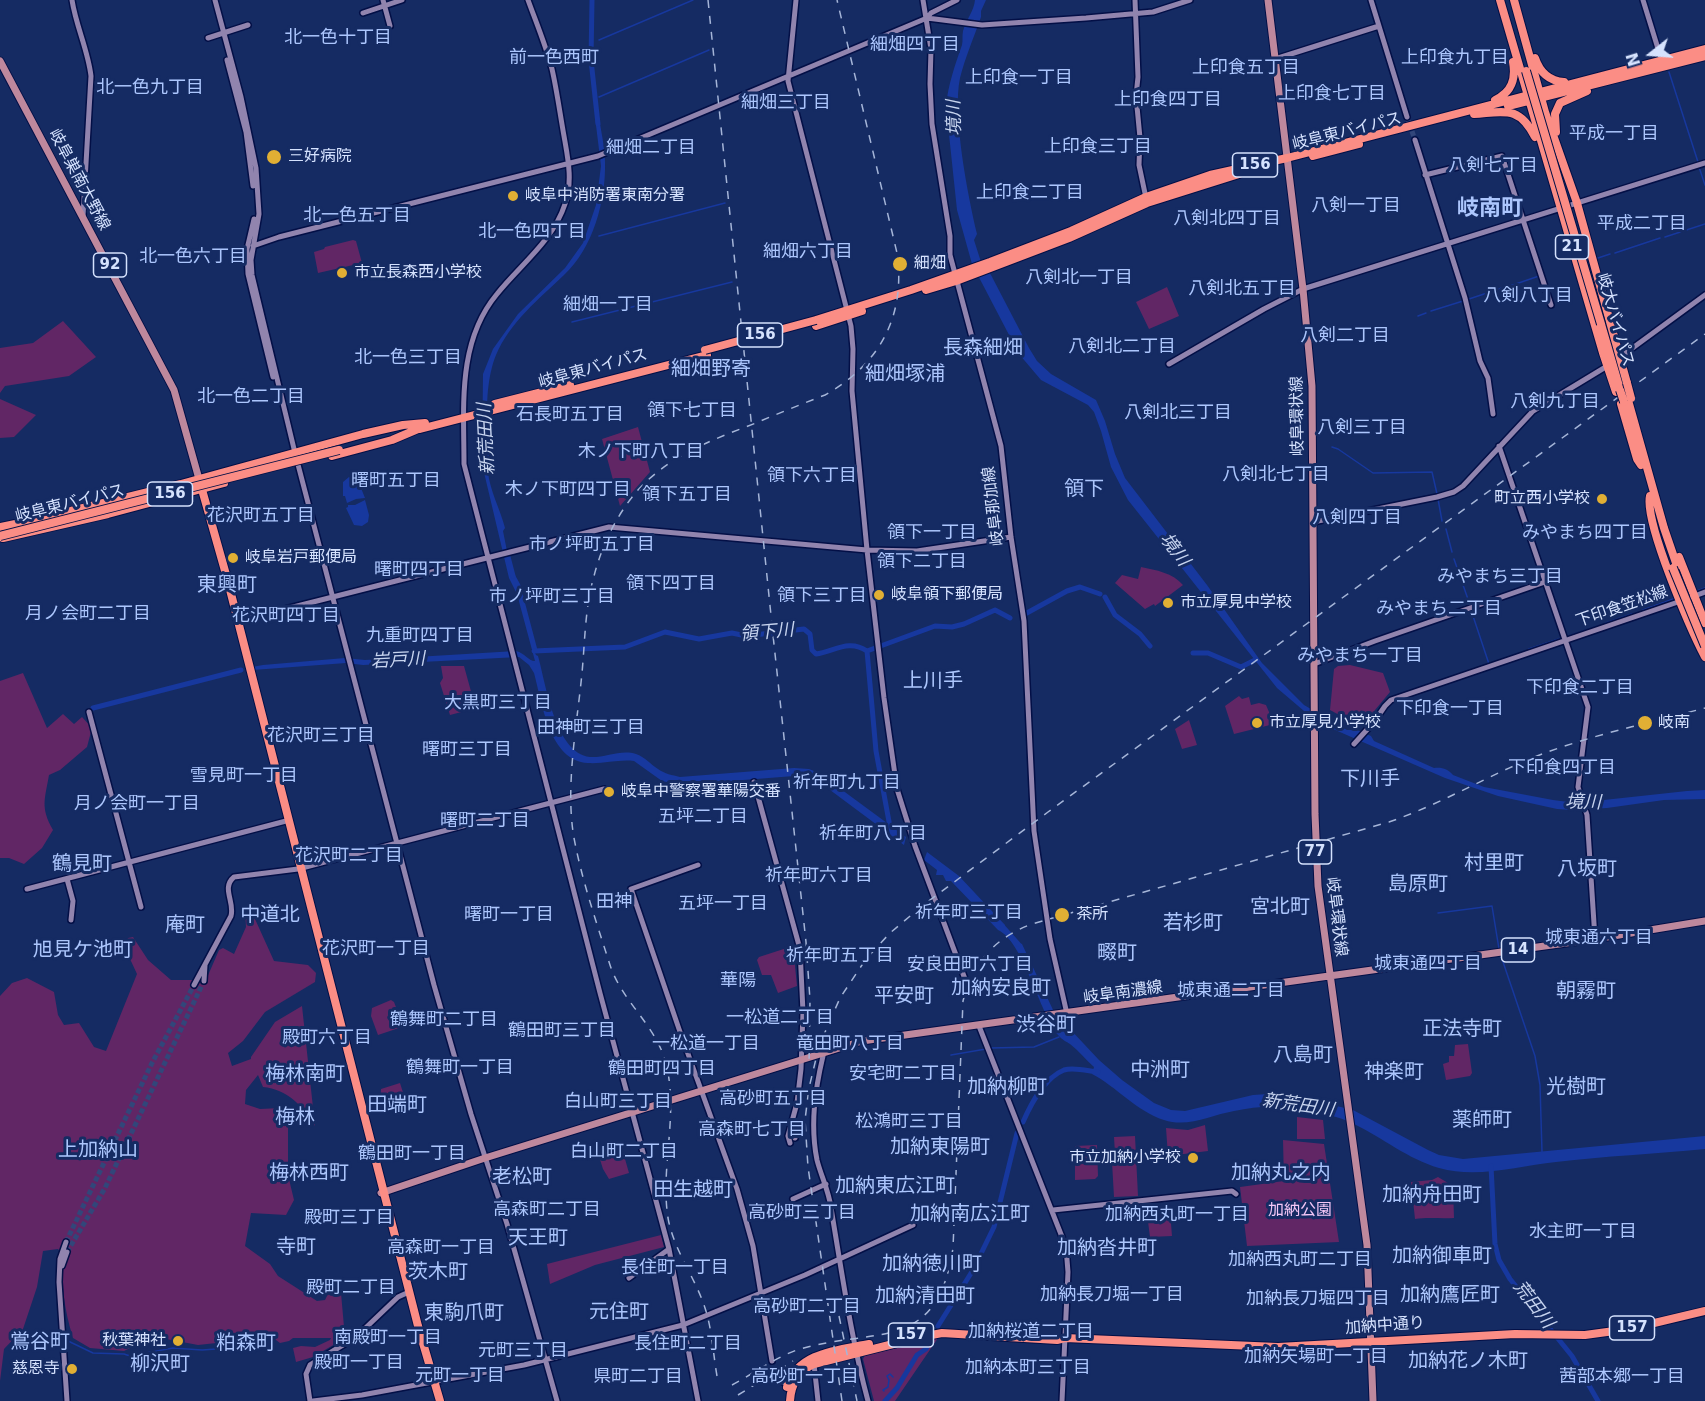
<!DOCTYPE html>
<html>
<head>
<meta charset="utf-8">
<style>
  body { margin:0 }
  #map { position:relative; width:1705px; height:1401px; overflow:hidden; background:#152b63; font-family:"DejaVu Sans",sans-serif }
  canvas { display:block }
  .north { position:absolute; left:1621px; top:24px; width:60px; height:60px; -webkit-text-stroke:4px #152b63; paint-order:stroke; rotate:253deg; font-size:16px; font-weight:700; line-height:24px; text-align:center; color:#d5e2fe }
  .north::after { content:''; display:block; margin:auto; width:21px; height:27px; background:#d5e2fe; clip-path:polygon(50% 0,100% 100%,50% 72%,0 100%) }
</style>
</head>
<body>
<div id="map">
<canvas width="1705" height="1401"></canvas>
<div class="north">N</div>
</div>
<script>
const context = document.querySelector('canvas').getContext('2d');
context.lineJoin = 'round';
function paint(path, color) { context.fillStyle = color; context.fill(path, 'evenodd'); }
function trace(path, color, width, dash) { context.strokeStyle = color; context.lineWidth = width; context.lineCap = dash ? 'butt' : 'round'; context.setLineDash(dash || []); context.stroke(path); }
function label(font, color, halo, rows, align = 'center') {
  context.font = font + ' "DejaVu Sans","Noto Sans JP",sans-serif'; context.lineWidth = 6; context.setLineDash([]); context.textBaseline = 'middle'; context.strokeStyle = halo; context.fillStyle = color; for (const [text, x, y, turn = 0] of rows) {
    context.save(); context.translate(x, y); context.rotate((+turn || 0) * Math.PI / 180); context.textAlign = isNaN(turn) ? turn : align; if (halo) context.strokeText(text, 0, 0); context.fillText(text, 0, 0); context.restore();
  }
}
const green = new Path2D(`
  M353 240 356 241 362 263 318 273 314 252 324 249 325 247Z
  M1167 287 1179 316 1149 329 1136 302Z
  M63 321 96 357 69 376 5 386 0 393V348L33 343Z
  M0 399 36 415 14 437 0 438Z
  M638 427 650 472 620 506 602 439Z
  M1141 567C1156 570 1173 573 1183 585L1155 606 1154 604 1145 609 1115 583 1122 575 1138 579Z
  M1350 665 1383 673 1390 692 1370 716 1356 724 1330 710 1334 669 1338 666Z
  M441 666H464L472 695H470L473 709 450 715 440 683 443 678Z
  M23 673 47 728 63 714 74 724 82 717 92 728 87 747 60 770 49 775C45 799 40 807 53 830L42 848 24 864 9 858H0V681Z
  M1239 696 1242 699 1249 697 1251 705 1259 703 1266 705 1269 712 1270 725 1234 734 1225 706Z
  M1189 720 1197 745 1182 749 1175 729Z
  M250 908 274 961 308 965 316 973 315 982 265 1012 243 1041 228 1053 232 1066 251 1059V1057L275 1022 302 1006 315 1126C303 1106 287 1089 263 1087L258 1075 246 1090 245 1104 260 1109 281 1108 288 1126V1175L294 1200 286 1215 251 1213 245 1246 270 1264 278 1276 317 1301 325 1300 328 1294 331 1296 341 1293 345 1338 313 1357 296 1362 293 1348 301 1346 315 1347 330 1340 331 1338H293L289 1341 280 1343 272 1337 198 1345 161 1338 148 1339 124 1351 90 1348 73 1338C64 1308 61 1287 64 1256L58 1249 43 1251 37 1287 23 1329 4 1349 0 1381V996L12 983 27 978 54 992 58 1015 64 1025 79 1023 94 1047 106 1051 137 974 124 946 128 938 133 937 148 960 171 980H206L219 950 223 948 234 954 246 927 245 909Z
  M793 946 797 986 778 993 771 975H762L757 960 759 957Z
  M391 1000 394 1002 402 1023 398 1024 399 1028 378 1035 371 1016 372 1008Z
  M1468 1044 1472 1073 1470 1076 1446 1080 1443 1064 1449 1062V1056H1454L1455 1045Z
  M400 1083 407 1105 380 1107 381 1089Z
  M1297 1117 1323 1120 1325 1139H1297Z
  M1205 1125 1208 1151 1168 1156 1166 1128 1188 1130Z
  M1135 1136 1138 1196 1114 1197 1112 1162 1115 1154 1114 1137Z
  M1283 1140 1324 1144 1339 1242 1247 1246 1240 1187 1284 1181Z
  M619 1143 621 1145 629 1173 609 1179 603 1169 597 1150Z
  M1097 1145 1098 1176 1095 1179 1075 1180V1146Z
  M1438 1177 1453 1186 1454 1218C1440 1219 1429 1217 1415 1219L1411 1182 1432 1180Z
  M1170 1211 1172 1236 1150 1237 1147 1214Z
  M661 1235 664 1247 595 1265 550 1284 547 1264Z
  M938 1338 895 1401H874L863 1359 865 1355 916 1344 918 1341 928 1340 932 1342 934 1339Z`);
const water = new Path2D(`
  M975 0H986L981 11V17C974 37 965 58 960 78 952 115 968 196 977 234L974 240 981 262 991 275 1029 348 1037 361 1051 374 1096 400 1105 421 1115 454 1125 478 1207 585 1262 663 1304 705 1347 730H1357L1371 736 1374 741 1434 768C1442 767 1448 769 1453 775L1484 787 1553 800 1576 803 1687 791 1705 790V799L1664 800 1607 808 1572 810 1557 809 1498 796 1445 778 1317 722 1277 688 1128 500 1111 467 1101 431 1094 412 1088 405 1041 380 1019 354 972 264 957 210 946 106C948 85 955 65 962 45 963 41 962 36 963 31 966 20 974 11 975 0Z
  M595 117H599C601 132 605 147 605 162 606 201 593 248 564 275 539 299 510 322 496 355 488 374 485 407 489 426 492 440 488 458 488 471 489 489 501 511 505 528L503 531 510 566 520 584 538 652 535 653 536 655 538 656C546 684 555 753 590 757 605 758 621 749 636 754 645 757 650 764 658 769 665 774 672 775 680 777L794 768 809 769 819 773 906 837 904 845 822 784 808 777 794 776 680 785 662 781 634 761C619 759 604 764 588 763 549 761 542 702 534 673L529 665 519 657 363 665 346 663 253 670 252 667 263 665 345 658 365 660 516 651C525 653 528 661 535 661L517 594 509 578 482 464 483 374 493 349 518 314 565 268 583 243 596 205 601 166Z
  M349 477 357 478 365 498 356 499 347 503 345 496H343V482Z
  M365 500 369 515 368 522 362 526 354 525 346 508 348 507V505H355Z
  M927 852 959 876 1005 925V932L1009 937 1022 944 1054 1012 1099 1060 1122 1080 1154 1103 1171 1110 1185 1111 1253 1095 1268 1094 1296 1096 1353 1110 1428 1150 1439 1155 1463 1159 1705 1136V1149C1655 1154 1605 1156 1556 1162 1518 1166 1477 1179 1439 1168 1408 1159 1383 1138 1354 1124 1338 1116 1320 1113 1302 1110 1279 1105 1258 1106 1234 1111 1211 1115 1188 1128 1164 1120 1136 1111 1117 1087 1092 1074L1094 1067C1086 1060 1079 1051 1070 1044 1067 1042 1061 1039 1059 1036 1039 1013 1024 942 998 930L951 881H946L943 875H936L937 870 924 860Z`);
const stream = new Path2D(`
  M1646 0 1663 53
  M599 40 693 0
  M1669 72 1698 162
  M599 97 709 50
  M1699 167 1705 185
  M599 236 725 203
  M1665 237 1705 224
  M1615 253 1660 238
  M1598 258 1610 254
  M1507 287 1539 276
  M1469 299 1502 288
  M1431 311 1463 301
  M1418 316 1426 313
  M572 322 732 282
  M1332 447 1338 449 1373 473 1432 472 1437 494
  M1438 499 1442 521
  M1446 529 1452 552
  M1454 559 1470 605
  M1697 591 1705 588
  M1471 610 1489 664 1524 652
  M1643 610 1676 598
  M1606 623 1632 614
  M1569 636 1599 626
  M1529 649 1559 639
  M1438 913 1492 906 1499 949
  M1501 956 1535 1056 1540 1085 1542 1152
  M991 1048 1034 1047 1059 1037
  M951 1055 986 1049
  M66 1340 93 1353 124 1354 130 1356 173 1348 202 1350 271 1345
  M884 1391 883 1390 888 1387 889 1380 887 1376 890 1374 893 1377`);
const river = new Path2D(`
  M592 0 591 60 598 124
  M507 553 513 576
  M1105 597 1115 615 1140 634 1150 646
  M1025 614 1067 591 1080 587 1100 594
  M534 651 625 647 665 632 699 639 732 633 746 636 804 629 810 634 812 650 816 654C835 651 849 639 867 651L935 626 952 627 964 624 995 610 1010 618
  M867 651 876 751 890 827
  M1193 653H1208L1241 667 1255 660
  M93 708 241 670
  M1002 926 1018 944
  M1023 1122C1031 1104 1044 1078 1064 1070 1074 1067 1088 1071 1098 1072
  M1491 1166 1495 1244 1499 1260 1510 1279 1572 1356 1598 1401
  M938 1326 973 1270 994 1227 1017 1133
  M885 1401 897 1388 917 1355 926 1349 930 1341`);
const secondaryTunnel = new Path2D(`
  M1407 117 1415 140
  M66 1242 152 1063 194 985
  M67 1252 105 1188 204 981`);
const secondary = new Path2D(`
  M72 0C76 26 88 50 91 76L83 216
  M215 0 241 97 256 168 259 214 251 260 252 275 295 453 434 985 471 1114 507 1224 557 1401
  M383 0 390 26
  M528 0C536 22 546 46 552 69 557 91 560 114 564 136 568 159 573 181 565 204 553 241 520 265 497 294 457 342 464 406 464 464L600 993 669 1249 698 1401
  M796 0 788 81 851 326 853 349 852 391 867 550 884 698 897 789 915 846 965 979
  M923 0 931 49 930 84 932 124 950 236V255L1001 446 1011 537 1024 621 1034 831 1050 939 1067 1014
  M1135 0 1138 77 1136 96 1140 138 1139 165 1146 198
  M1371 0 1407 117
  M1643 0 1660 55
  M363 13 402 0
  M927 18 931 13 957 0
  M208 38 248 25
  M1275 59 1379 26
  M227 60 246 132 253 186
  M1415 140 1465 298 1480 361 1488 378 1493 414
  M1425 175 1502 156 1551 305
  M254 219 247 249 248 274 273 377
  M253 246 279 237 598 156 927 18 982 25 1086 18 1153 12 1190 0
  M1623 355 1705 295
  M1169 364 1264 309 1303 289 1705 163
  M1499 446 1588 707 1578 787 1587 815 1595 939
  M1313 522 1437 497 1454 492 1463 486 1533 411 1604 368
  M1692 597 1705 592
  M238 621 609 527 867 550 917 551 1011 537
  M1314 664 1375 641 1545 582
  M89 712 141 907
  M1354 744 1374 722 1385 706 1391 700 1681 601
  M754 782 800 949 803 1012 801 1069 797 1103 788 1136 790 1143
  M698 865 631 889 679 1029 737 1189 753 1246 772 1361
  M67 879 73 901 71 920
  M27 889 286 821
  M204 981 205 965
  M194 985 231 916C235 902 221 888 234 877L298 869 604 789
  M979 1026 1066 1247 1068 1272 1062 1401
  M823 1056C815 1090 810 1125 817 1160 821 1176 829 1191 831 1208 842 1273 851 1338 868 1401
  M792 1127 795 1138
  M793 1199 826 1184
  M1053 1210 1232 1191 1236 1194
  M66 1242 60 1259 59 1282 67 1401
  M62 1266 67 1252
  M629 1278 669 1249
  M814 1364 818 1401
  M773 1373 776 1379 788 1384
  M310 1401 306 1374 310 1365 356 1337 398 1297 409 1292
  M313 1401 362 1395 524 1365 683 1325 805 1275 913 1225`);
const primary = new Path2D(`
  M1268 0 1303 289 1312 386 1315 814 1318 886 1367 1245 1373 1401
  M0 61 174 390 199 479
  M381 1193 485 1158 862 1041 1595 939 1705 921`);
const highway = new Path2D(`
  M1500 0 1603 353 1616 392
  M1514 0 1545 112 1577 203 1627 383
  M1535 58C1540 73 1549 81 1564 82
  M1495 100C1512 92 1516 79 1513 62
  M1508 106 1705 56
  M1474 114C1504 112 1519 105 1535 137
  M1556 132 1555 114 1560 103 1587 91
  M1313 156 1359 144
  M926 290 956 281 1069 238 1147 203 1239 174
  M816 320 911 290 990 262 1071 231 1146 197 1210 175 1287 158 1705 49
  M1601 324 1619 386
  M816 326 862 311
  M1628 400 1664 528 1677 566
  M495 404 570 385
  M1621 404 1637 459 1641 465
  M420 429 707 355
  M332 456 392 440 418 429
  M199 479 227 578 418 1326 440 1401
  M1650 496C1644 522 1691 630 1705 657
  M0 527 30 521 181 484 363 434 403 425 425 423
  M3 538 108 514 224 483
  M1679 557 1705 623
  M787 1387C797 1352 839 1350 869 1344
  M790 1401C791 1384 799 1371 814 1364L921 1337 942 1333 1057 1340 1065 1338 1278 1347 1515 1334 1585 1335 1629 1329 1705 1311`);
const rail = new Path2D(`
  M708 0 773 635 806 942 810 1000 809 1066
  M839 1316 857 1401
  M717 1376C713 1353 712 1329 705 1308 695 1277 674 1251 668 1218 660 1167 679 1114 666 1064 657 1026 622 1002 610 965 597 924 582 881 574 838 565 787 577 725 582 673 585 641 585 607 594 576 602 545 617 514 638 490 670 455 714 439 756 423 779 413 802 404 825 395 880 364 906 316 897 253L837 0
  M732 1385C753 1374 774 1358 797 1350 875 1326 937 1355 953 1248L963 1001C973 963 994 938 1032 924L1389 822C1441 804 1487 776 1537 756 1591 735 1649 723 1705 708
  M738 1395 793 1361
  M842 1401 808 1167 805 1120 809 1088 819 1046 840 998 866 959 890 933 922 906 1048 812 1705 334`);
const highwayBridge = new Path2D(`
  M1526 71 1601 324
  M705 350 816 320
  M1627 383 1631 398
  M1620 390 1624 402
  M0 536 339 450
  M1673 568 1705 646`);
const markers = [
  [274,157,8,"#e1af34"],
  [513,196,6,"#e1af34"],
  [900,264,8,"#e1af34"],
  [342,273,6,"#e1af34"],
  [1602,499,6,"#e1af34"],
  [233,558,6,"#e1af34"],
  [879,595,6,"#e1af34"],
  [1168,603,6,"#e1af34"],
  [1257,723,6,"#e1af34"],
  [1645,723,8,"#e1af34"],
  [609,792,6,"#e1af34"],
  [1062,915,8,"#e1af34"],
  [1193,1158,6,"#e1af34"],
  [178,1341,6,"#e1af34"],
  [72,1369,6,"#e1af34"]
];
const shields = [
  [1255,165,45],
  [1572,247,33],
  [110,265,33],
  [760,335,45],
  [170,494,45],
  [1315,852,33],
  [1518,950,33],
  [1632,1328,45],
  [911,1335,45]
];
const shieldNames = [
  ["156",1255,165],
  ["21",1572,247],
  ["92",110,265],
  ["156",760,335],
  ["156",170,494],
  ["77",1315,852],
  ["14",1518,950],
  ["157",1632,1328],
  ["157",911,1335]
];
const streetNames = [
  ["岐阜東バイパス",1347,132,-14],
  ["岐阜巣南大野線",79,180,62],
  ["岐大バイパス",1615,320,74],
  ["岐阜東バイパス",593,369,-15],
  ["岐阜環状線",1298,416,-91],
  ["岐阜東バイパス",70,504,-14],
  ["岐阜那加線",994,506,-97],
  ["下印食笠松線",1622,607,-19],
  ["岐阜環状線",1336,917,83],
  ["岐阜南濃線",1123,993,-8],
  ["加納中通り",1385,1326,-4]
];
const poiNames = [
  ["三好病院",288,157],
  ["岐阜中消防署東南分署",525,196],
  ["細畑",914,264],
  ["市立長森西小学校",354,273],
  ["町立西小学校",1590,499,"right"],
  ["岐阜岩戸郵便局",245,558],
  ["岐阜領下郵便局",891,595],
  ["市立厚見中学校",1180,603],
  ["市立厚見小学校",1269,723],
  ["岐南",1658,723],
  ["岐阜中警察署華陽交番",621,792],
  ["茶所",1076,915],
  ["市立加納小学校",1181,1158,"right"],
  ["秋葉神社",166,1341,"right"],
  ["慈恩寺",60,1369,"right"]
];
const parkNames = [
  ["加納公園",1300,1211]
];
const neighbourhoodNames = [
  ["北一色十丁目",338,38],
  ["細畑四丁目",915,45],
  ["前一色西町",554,58],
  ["上印食九丁目",1455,58],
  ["上印食五丁目",1246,68],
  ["上印食一丁目",1019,78],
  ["北一色九丁目",150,88],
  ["上印食七丁目",1332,94],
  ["上印食四丁目",1168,100],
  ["細畑三丁目",786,103],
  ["平成一丁目",1614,134],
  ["上印食三丁目",1098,147],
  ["細畑二丁目",651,148],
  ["八剣七丁目",1493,166],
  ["上印食二丁目",1030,193],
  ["八剣一丁目",1356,206],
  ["北一色五丁目",357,216],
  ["八剣北四丁目",1227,219],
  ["平成二丁目",1642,224],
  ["北一色四丁目",532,232],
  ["細畑六丁目",808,252],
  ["北一色六丁目",193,257],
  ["八剣北一丁目",1079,278],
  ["八剣北五丁目",1242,289],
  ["八剣八丁目",1528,296],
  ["細畑一丁目",608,305],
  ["八剣二丁目",1345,336],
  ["八剣北二丁目",1122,347],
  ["北一色三丁目",408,358],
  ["北一色二丁目",251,397],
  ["八剣九丁目",1555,402],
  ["領下七丁目",692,411],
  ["八剣北三丁目",1178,413],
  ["石長町五丁目",570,415],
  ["八剣三丁目",1362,428],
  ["木ノ下町八丁目",641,452],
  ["八剣北七丁目",1276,475],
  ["領下六丁目",812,476],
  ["曙町五丁目",396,481],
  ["木ノ下町四丁目",568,490],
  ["領下五丁目",687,495],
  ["花沢町五丁目",261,516],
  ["八剣四丁目",1357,518],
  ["領下一丁目",932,533],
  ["みやまち四丁目",1585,533],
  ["市ノ坪町五丁目",592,545],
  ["領下二丁目",922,562],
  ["曙町四丁目",419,570],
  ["みやまち三丁目",1500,577],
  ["領下四丁目",671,584],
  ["領下三丁目",822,596],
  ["市ノ坪町三丁目",552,597],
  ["みやまち二丁目",1439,609],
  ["月ノ会町二丁目",88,614],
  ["花沢町四丁目",286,616],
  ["九重町四丁目",420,636],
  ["みやまち一丁目",1360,656],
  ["下印食二丁目",1580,688],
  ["大黒町三丁目",498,703],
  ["下印食一丁目",1450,709],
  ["田神町三丁目",591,728],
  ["花沢町三丁目",321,736],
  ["曙町三丁目",467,750],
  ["下印食四丁目",1562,768],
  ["雪見町一丁目",244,776],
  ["祈年町九丁目",847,783],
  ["月ノ会町一丁目",137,804],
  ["五坪二丁目",703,817],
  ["曙町二丁目",485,821],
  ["祈年町八丁目",873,834],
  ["花沢町二丁目",349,856],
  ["祈年町六丁目",819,876],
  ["田神",614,902],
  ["五坪一丁目",723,904],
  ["祈年町三丁目",969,913],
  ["曙町一丁目",509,915],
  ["城東通六丁目",1599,938],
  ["花沢町一丁目",376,949],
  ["祈年町五丁目",840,956],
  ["城東通四丁目",1428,964],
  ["安良田町六丁目",970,965],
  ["華陽",738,981],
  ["城東通二丁目",1231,991],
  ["一松道二丁目",780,1018],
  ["鶴舞町二丁目",444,1020],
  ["鶴田町三丁目",562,1031],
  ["殿町六丁目",327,1038],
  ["一松道一丁目",706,1044],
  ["竜田町八丁目",850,1044],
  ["鶴舞町一丁目",460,1068],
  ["鶴田町四丁目",662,1069],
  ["安宅町二丁目",903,1074],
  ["高砂町五丁目",773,1099],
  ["白山町三丁目",618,1102],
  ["松鴻町三丁目",909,1122],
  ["高森町七丁目",752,1130],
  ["白山町二丁目",624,1152],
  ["鶴田町一丁目",412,1154],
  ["高森町二丁目",547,1210],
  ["高砂町三丁目",802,1213],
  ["加納西丸町一丁目",1177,1215],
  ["殿町三丁目",349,1218],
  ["水主町一丁目",1583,1232],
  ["高森町一丁目",441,1248],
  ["加納西丸町二丁目",1300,1260],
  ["長住町一丁目",675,1268],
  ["殿町二丁目",351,1288],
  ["加納長刀堀一丁目",1112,1295],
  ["加納長刀堀四丁目",1318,1299],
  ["高砂町二丁目",807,1307],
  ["加納桜道二丁目",1031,1332],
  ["南殿町一丁目",388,1338],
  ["長住町二丁目",688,1344],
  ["元町三丁目",523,1351],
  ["加納矢場町一丁目",1316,1357],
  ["殿町一丁目",359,1363],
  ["加納本町三丁目",1028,1368],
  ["元町一丁目",460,1376],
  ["県町二丁目",638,1377],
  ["高砂町一丁目",805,1377],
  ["茜部本郷一丁目",1622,1377]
];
const waterNames = [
  ["境川",955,118,-92],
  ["新荒田川",487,439,-93],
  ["境川",1174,550,53],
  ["領下川",767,633,-5],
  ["岩戸川",398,661,-3],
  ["境川",1583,803,1],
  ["新荒田川",1298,1106,8],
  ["荒田川",1533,1305,53]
];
const quarterNames = [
  ["長森細畑",983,349],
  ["細畑野寄",711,370],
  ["細畑塚浦",905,375],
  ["領下",1084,490],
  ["東興町",227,586],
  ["上川手",933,682],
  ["下川手",1370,780],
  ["村里町",1494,864],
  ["鶴見町",82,865],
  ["八坂町",1587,870],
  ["島原町",1418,885],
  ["宮北町",1280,908],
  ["中道北",270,916],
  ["若杉町",1193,924],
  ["庵町",185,926],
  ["旭見ケ池町",83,951],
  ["畷町",1117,954],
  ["加納安良町",1001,989],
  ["朝霧町",1586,992],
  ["平安町",904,997],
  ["渋谷町",1046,1026],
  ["正法寺町",1462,1030],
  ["八島町",1303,1056],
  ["中洲町",1160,1071],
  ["神楽町",1394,1073],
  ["梅林南町",305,1075],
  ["加納柳町",1007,1088],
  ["光樹町",1576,1088],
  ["田端町",397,1106],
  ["梅林",295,1118],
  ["薬師町",1482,1121],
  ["加納東陽町",940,1148],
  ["上加納山",98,1151],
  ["梅林西町",309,1174],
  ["加納丸之内",1281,1174],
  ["老松町",522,1178],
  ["加納東広江町",895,1187],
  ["田生越町",693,1191],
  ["加納舟田町",1432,1196],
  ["加納南広江町",970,1215],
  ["天王町",538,1239],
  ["寺町",296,1248],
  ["加納沓井町",1107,1249],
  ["加納御車町",1442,1257],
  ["加納徳川町",932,1265],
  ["茨木町",438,1273],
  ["加納鷹匠町",1450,1296],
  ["加納清田町",925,1297],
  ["元住町",619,1313],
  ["東駒爪町",464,1314],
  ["鴬谷町",40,1343],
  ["粕森町",246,1344],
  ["加納花ノ木町",1468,1362],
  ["柳沢町",160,1365]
];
const districtNames = [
  ["岐南町",1490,209]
];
paint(green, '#612665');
paint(water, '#17389e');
trace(stream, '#17389e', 1.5);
trace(river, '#17389e', 5);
trace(secondaryTunnel, '#32467a', 5, [5, 2.5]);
trace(secondary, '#030f46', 8);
trace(primary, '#030f46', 9);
trace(highway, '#030f46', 10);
trace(secondary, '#9184ae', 5);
trace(primary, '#be889d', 7);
trace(highway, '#fb8d85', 8);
trace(rail, '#a5b5d8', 1.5, [8, 8]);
trace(highwayBridge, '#030f46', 10, []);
trace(highwayBridge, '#fb8d85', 8);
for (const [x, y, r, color] of markers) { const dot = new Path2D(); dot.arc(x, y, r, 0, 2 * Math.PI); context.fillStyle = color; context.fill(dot); trace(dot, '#152b63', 2); }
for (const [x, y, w] of shields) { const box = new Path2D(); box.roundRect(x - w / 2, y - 12, w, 24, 4.5); context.fillStyle = '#152b63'; context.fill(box); trace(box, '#d5e2fe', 1.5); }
label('bold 15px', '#d5e2fe', null, shieldNames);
label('16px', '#d5e2fe', '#152b63', streetNames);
label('16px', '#d5e2fe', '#152b63', poiNames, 'left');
label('16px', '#f3c6f5', '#152b63', parkNames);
label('18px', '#acc6fd', '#152b63', neighbourhoodNames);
label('italic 18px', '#c7d4ef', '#152b63', waterNames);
label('20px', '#acc6fd', '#152b63', quarterNames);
label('bold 22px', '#acc6fd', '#152b63', districtNames);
</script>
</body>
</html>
